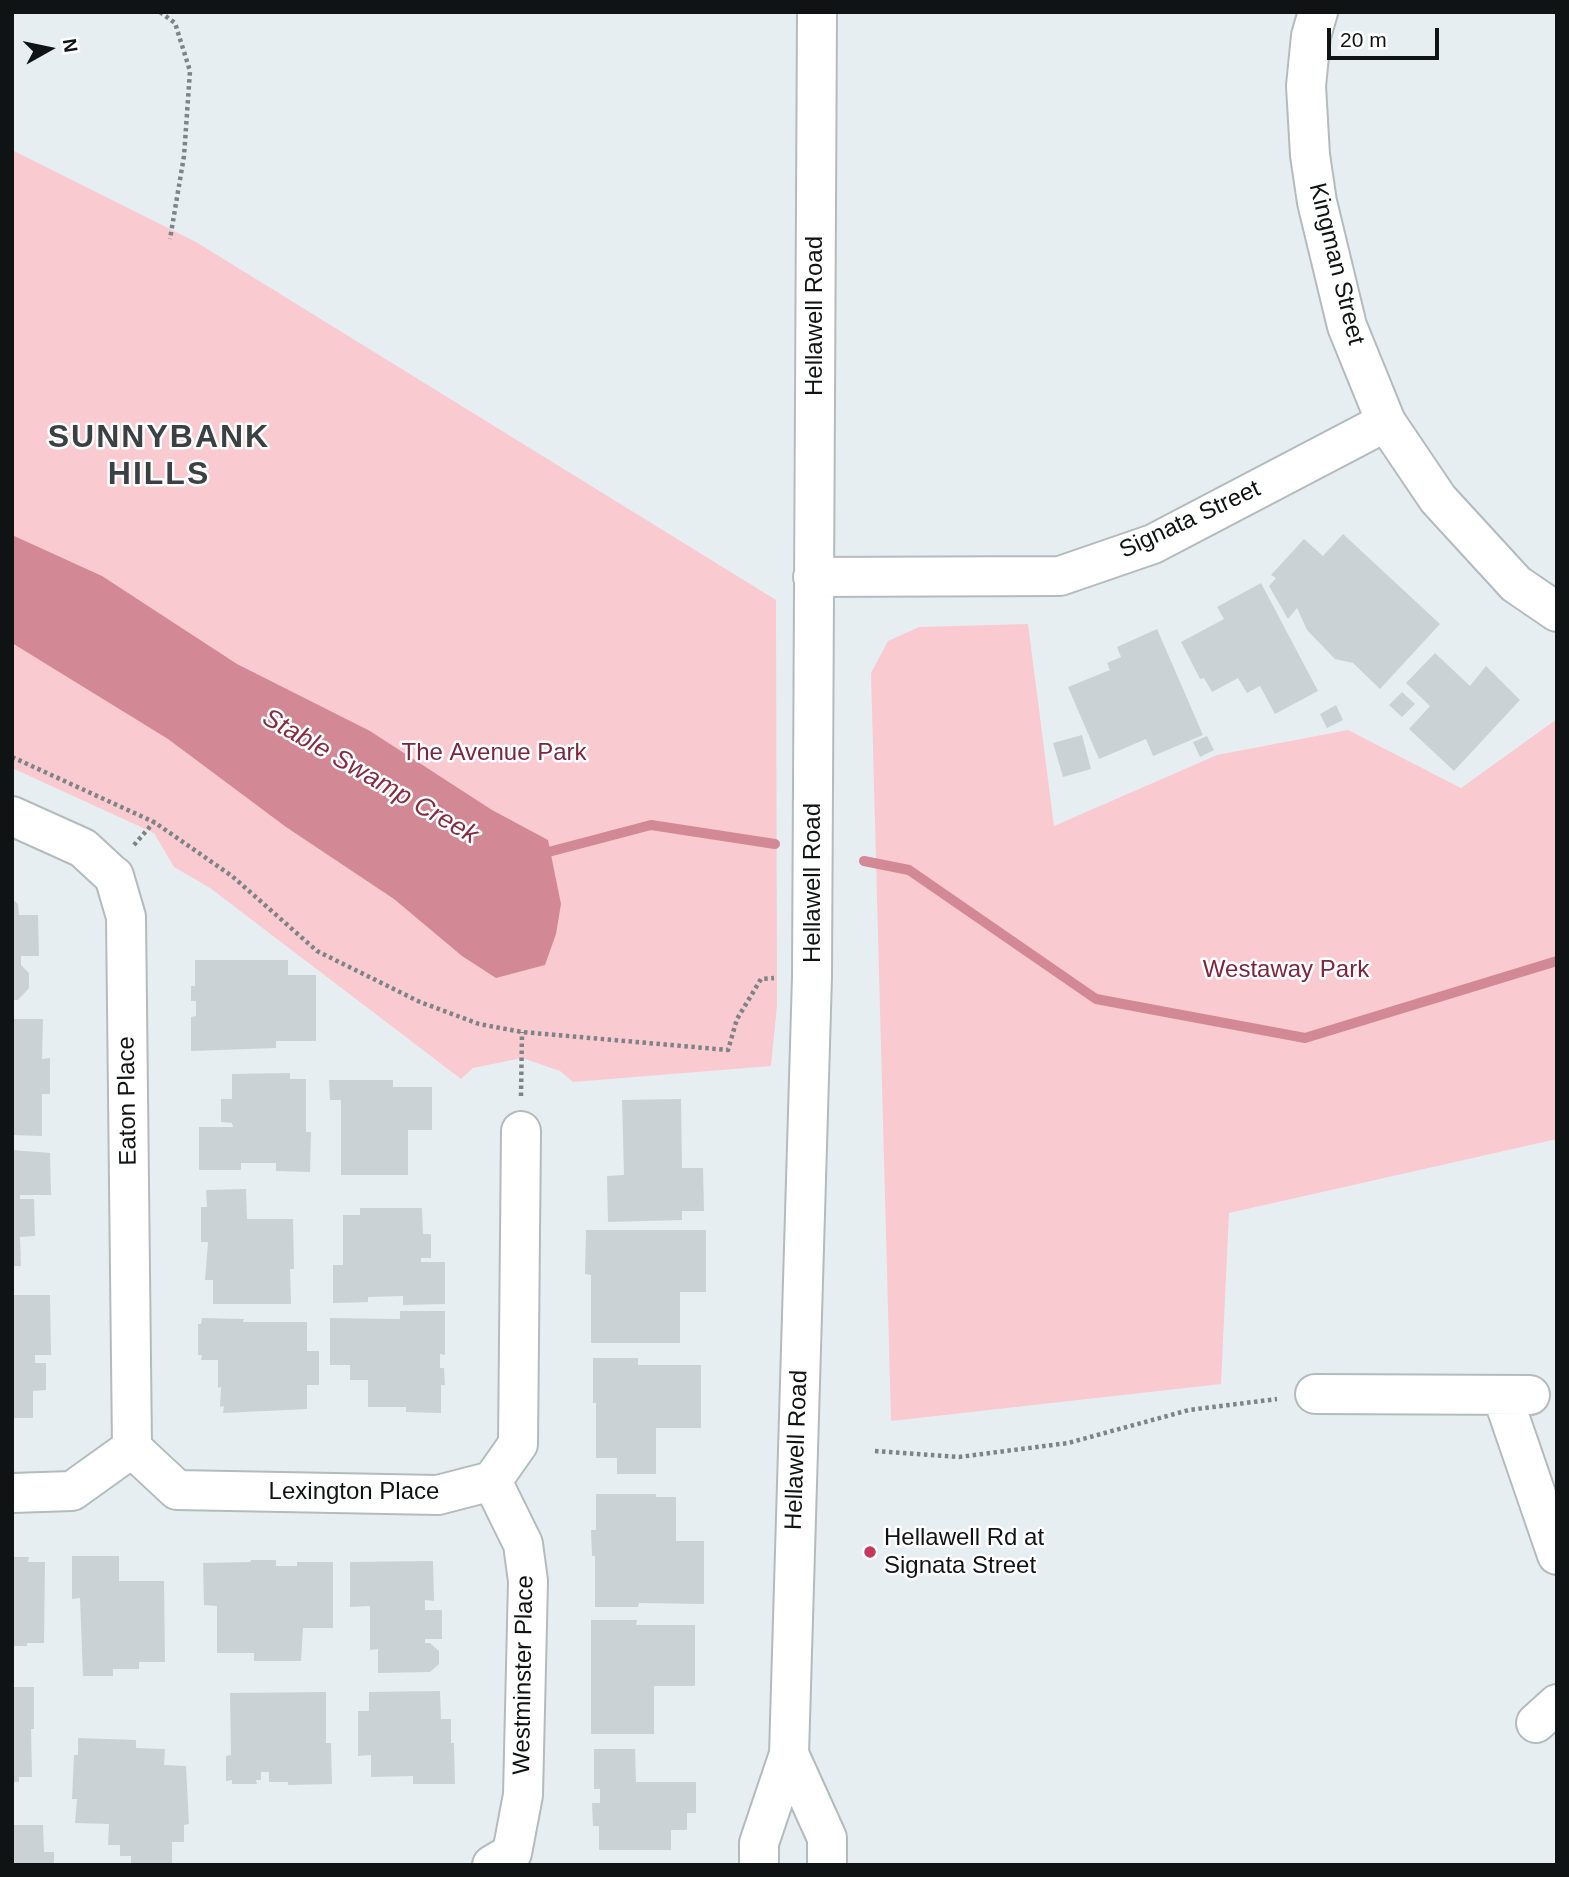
<!DOCTYPE html>
<html>
<head>
<meta charset="utf-8">
<style>
  body { margin:0 }
  #map { position:relative; width:1569px; height:1877px; overflow:hidden; background:#e7eef1; font-family:Arial,sans-serif }
  canvas { display:block }
  .frame { position:absolute; inset:0; border:14px solid #101314; pointer-events:none }
  .north { position:absolute; left:14px; top:14px; width:70px; height:70px; -webkit-text-stroke:5px #fff; paint-order:stroke; rotate:81deg; font-size:19px; font-weight:700; line-height:28px; text-align:center; color:#101314 }
  .north::after { content:''; display:block; margin:auto; width:24px; height:32px; background:#101314; clip-path:polygon(50% 0,100% 100%,50% 72%,0 100%) }
  .scale { position:absolute; left:1327px; top:28px; width:112px; height:32px; box-sizing:border-box; border:4px solid #101314; border-top:0; padding-left:9px; font-size:21px; line-height:24px; white-space:nowrap; color:#101314; -webkit-text-stroke:5px #fff; paint-order:stroke }
</style>
</head>
<body>
<div id="map">
<canvas width="1569" height="1877"></canvas>
<div class="frame"></div>
<div class="north">N</div>
<div class="scale">20 m</div>
</div>
<script>
const context = document.querySelector('canvas').getContext('2d');
context.lineJoin = 'round';
function paint(path, color) { context.fillStyle = color; context.fill(path, 'evenodd'); }
function trace(path, color, width, dash) { context.strokeStyle = color; context.lineWidth = width; context.lineCap = dash ? 'butt' : 'round'; context.setLineDash(dash || []); context.stroke(path); }
function label(font, color, halo, rows, align = 'center') {
  context.font = font + ' Arial,sans-serif'; context.lineWidth = 5; context.setLineDash([]); context.textBaseline = 'middle'; context.strokeStyle = halo; context.fillStyle = color; for (const [text, x, y, turn = 0] of rows) {
    context.save(); context.translate(x, y); context.rotate((+turn || 0) * Math.PI / 180); context.textAlign = isNaN(turn) ? turn : align; if (halo) context.strokeText(text, 0, 0); context.fillText(text, 0, 0); context.restore();
  }
}
const green = new Path2D(`
  M12 150 196 242 776 600 777 1006 771 1066 573 1082 560 1071 522 1058 473 1068 461 1079 210 888 174 867 154 833 12 768Z
  M1028 624 1054 826 1217 755 1348 730 1461 788 1557 719V1139L1229 1213 1221 1384 891 1421 871 673 888 641 919 627Z`);
const water = new Path2D(`
  M12 535 102 576 237 664 370 731 492 810 548 840 561 904 556 934 545 965 496 978 462 956 394 899 286 827 168 739 12 643Z`);
const stream = new Path2D(`
  M537 855 651 825 775 844
  M864 861 909 870 1096 999 1305 1038 1557 961`);
const building = new Path2D(`
  M1343 534 1440 624 1380 689 1353 663 1335 659 1307 630 1297 608 1288 619 1269 586 1276 578 1271 575 1304 539 1323 556Z
  M1261 583 1318 691 1275 714 1260 686 1247 693 1238 678 1212 692 1204 678 1200 679 1181 642 1224 619 1217 607Z
  M1157 629 1203 735 1153 756 1146 739 1099 759 1068 687 1110 670 1107 663 1121 657 1117 647Z
  M1435 653 1470 686 1486 666 1520 700 1454 771 1409 729 1430 706 1406 683Z
  M1402 692 1415 704 1402 717 1389 705Z
  M1336 705 1343 720 1327 728 1320 714Z
  M1082 735 1091 769 1063 777 1053 743Z
  M1207 736 1214 750 1200 757 1193 742Z
  M12 899 18 904 19 915H38L39 956H21V965L29 973V988L18 1000H12Z
  M195 960H288V975H316V1041H276V1048L191 1051V1017L196 1016V1001H191V986H195Z
  M12 1019H43L42 1059 50 1058V1094H42V1136L12 1135Z
  M290 1073V1079H306V1132H311L310 1172 276 1171V1163H241V1170H199V1127H233L232 1123 221 1122V1099H232V1074Z
  M329 1080H393V1087H432V1130H408V1175H341V1100H330Z
  M681 1099 682 1168H703L704 1211H682V1220L608 1222 607 1176 624 1175 622 1100Z
  M12 1150 50 1153 51 1195H20V1199H34L35 1236 20 1237 21 1266H12Z
  M246 1189 247 1219H293L294 1269H290L291 1304H213V1280H205L208 1242H201V1207H207L206 1190Z
  M360 1208H422L423 1234H431V1258H421V1262H445V1304L403 1305V1296L368 1297V1302L333 1303V1265H343V1215H360Z
  M586 1230H706V1292H680V1343H591V1275L585 1274Z
  M12 1295H50L51 1355H35V1363H46V1390L33 1391V1418H12Z
  M400 1311H445V1355L440 1354V1368H444L445 1385H441V1413L406 1412V1407H368V1380H350V1365H330V1318L400 1319Z
  M202 1318 244 1319 243 1322H307V1351H319V1385H307V1409L223 1413 224 1406 220 1407 221 1387 218 1388V1360H201L202 1355H198V1324H201Z
  M593 1358H638V1365H701V1428H656V1474H617V1458H596V1403H593Z
  M596 1494H656V1497H676V1541H704V1604L639 1603 638 1607H595V1556H592L591 1530H596Z
  M72 1556H119V1581H164L165 1662H139V1669H113V1676H83L80 1598 72 1599Z
  M12 1557H29L28 1562H45L44 1643H27V1646H12Z
  M251 1560H276V1566H297V1562H333V1628H303L301 1661H254V1653H217V1606L204 1605 203 1563 250 1562Z
  M433 1561 434 1601 425 1600V1610H442V1639H425V1643H430L439 1651V1664L430 1672 378 1673V1649L370 1650V1606L350 1607V1562Z
  M591 1620H637L636 1625H695V1686H654V1734H591Z
  M12 1687H34V1729H31L32 1777H19V1782H12Z
  M440 1691 441 1719H451V1743H454L455 1784H413V1776L371 1777V1755L358 1756V1711H369V1692Z
  M326 1692V1743H331L332 1784 288 1785V1782H269V1772H261V1780H256L257 1784H232V1780L226 1781V1756L231 1755 230 1693Z
  M78 1738 136 1740V1748L165 1749 164 1765 186 1766 189 1824 184 1825V1842H172V1865H131V1856H120V1845H108L109 1824 75 1823 77 1799H72L74 1755H78Z
  M594 1749H635L636 1782H696V1813H687V1830H671V1850H599V1826H593L592 1803H600V1789H594Z
  M12 1825H43L44 1852H54V1865H12Z`);
const path = new Path2D(`
  M160 12 175 23 190 71 184 156 170 239
  M12 757 154 822 232 876 317 951 420 1002 479 1024 522 1032 728 1050 737 1019 761 979 774 978
  M134 845 154 822
  M521 1096 522 1032
  M875 1451 959 1457 1068 1443 1189 1410 1277 1399`);
const minor = new Path2D(`
  M1318 12 1311 36 1306 86 1310 155 1317 202 1347 326 1386 422 1438 499 1516 584 1557 612
  M813 577 1060 576 1153 544 1386 422
  M12 816 83 848 110 873 114 876 126 917 132 1448
  M1315 1394 1530 1395
  M1502 1395 1557 1555
  M492 1481 523 1544 528 1581 523 1795 512 1853 492 1865
  M12 1493 72 1491 132 1448 177 1490 438 1495 492 1481 518 1444 521 1131
  M1536 1723 1557 1704
  M789 1754 827 1838V1865
  M759 1865V1843L789 1754 812 977 817 12`);
const markers = [
  [870,1552,7,"#c73860"]
];
const streetNames = [
  ["Kingman Street",1336,264,76],
  ["Hellawell Road",815,316,-90],
  ["Signata Street",1190,520,-25],
  ["Hellawell Road",813,883,-90],
  ["Eaton Place",128,1101,-91],
  ["Hellawell Road",797,1450,-88],
  ["Lexington Place",354,1492],
  ["Westminster Place",524,1675,-89]
];
const parkNames = [
  ["The Avenue Park",494,753],
  ["Westaway Park",1286,970]
];
const poiNames = [
  ["Hellawell Rd at",884,1538],
  ["Signata Street",884,1566]
];
const waterNames = [
  ["Stable Swamp Creek",370,777,30]
];
const districtNames = [
  ["SUNNYBANK",159,438],
  ["HILLS",159,475]
];
paint(green, '#facad1');
paint(water, '#d38995');
trace(stream, '#d38995', 10);
paint(building, '#cbd2d5');
trace(minor, '#b4bbbd', 42);
trace(path, '#7e8385', 4.5, [3.5, 3.5]);
trace(minor, '#fff', 38);
for (const [x, y, r, color] of markers) { const dot = new Path2D(); dot.arc(x, y, r, 0, 2 * Math.PI); context.fillStyle = color; context.fill(dot); trace(dot, '#fff', 2.5); }
label('24px', '#101314', '#fff', streetNames);
label('24px', '#7d253c', '#fff', parkNames);
label('24px', '#101314', '#fff', poiNames, 'left');
label('italic 26px', '#842c42', '#fff', waterNames);
context.letterSpacing = '2px';
label('bold 32px', '#3b4143', '#fff', districtNames);
context.letterSpacing = '0px';
</script>
</body>
</html>
